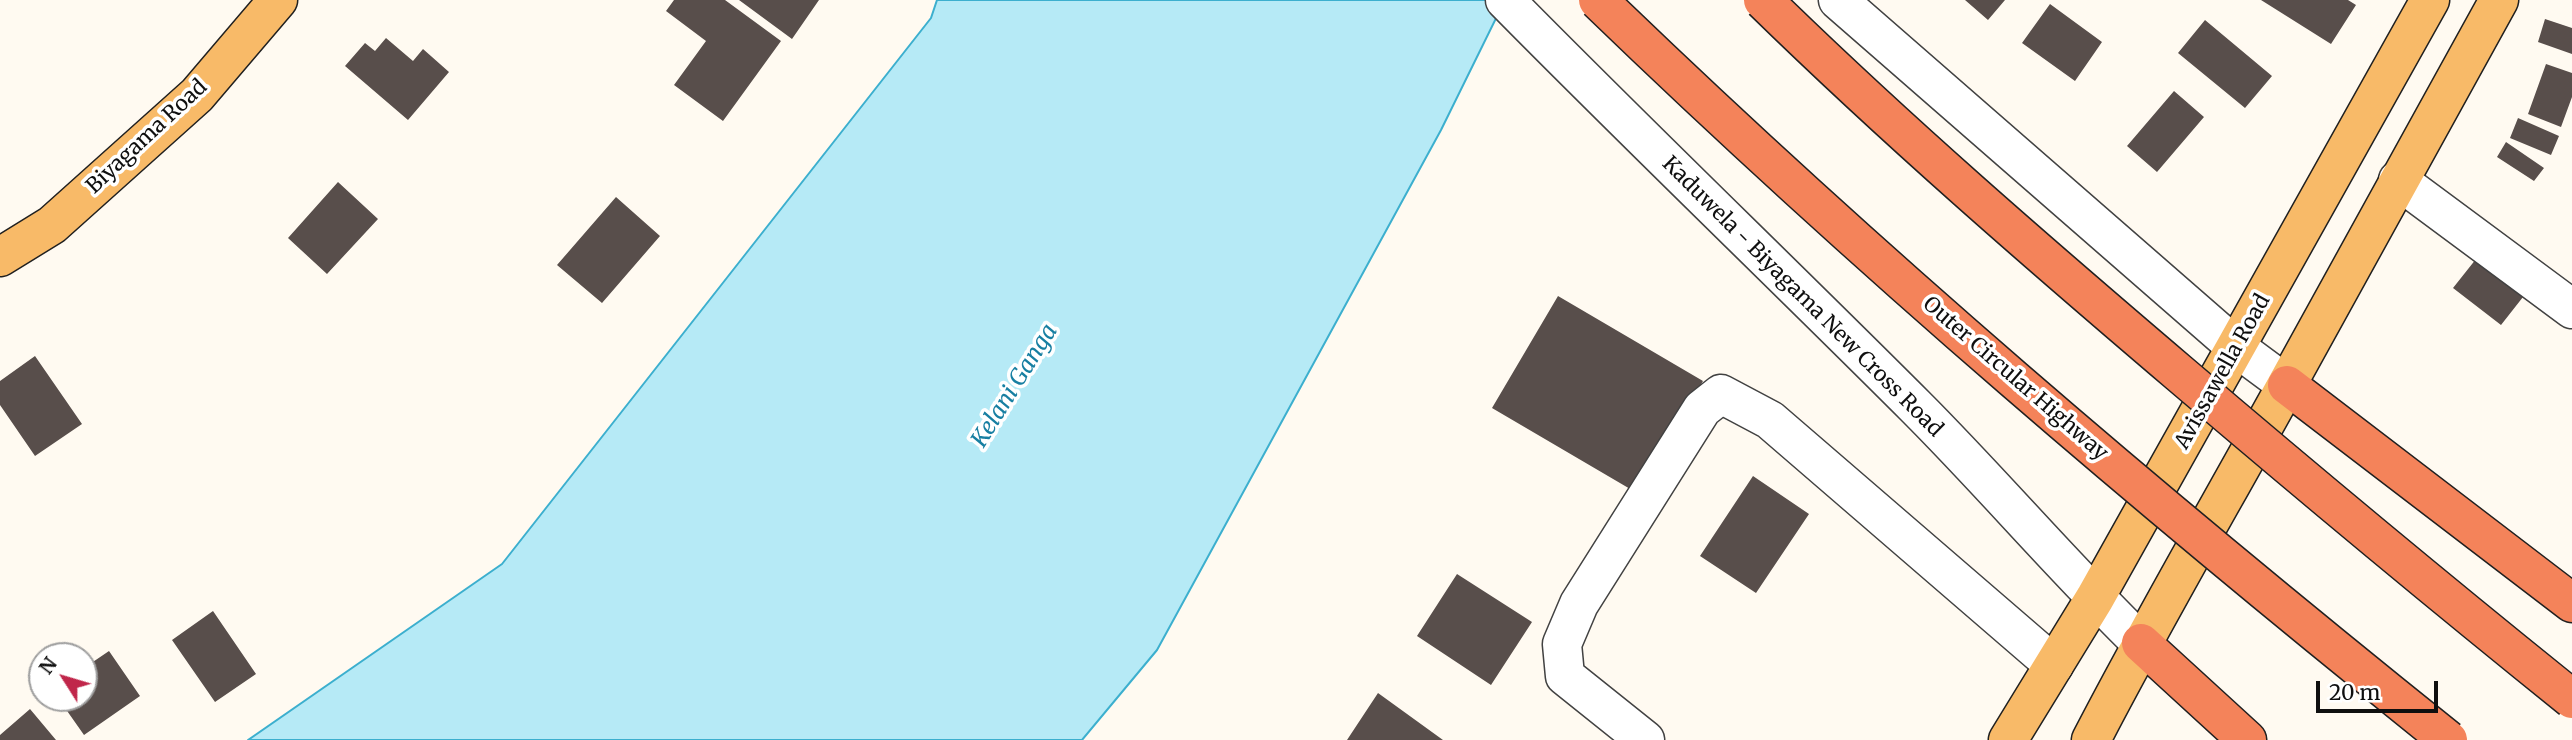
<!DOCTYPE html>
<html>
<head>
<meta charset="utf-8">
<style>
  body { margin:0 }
  #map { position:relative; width:2572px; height:740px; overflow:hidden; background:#fffaf1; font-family:Merriweather,serif }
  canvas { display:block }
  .north { position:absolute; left:28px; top:642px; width:70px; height:70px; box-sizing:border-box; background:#fff; border:2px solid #9f9f9f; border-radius:50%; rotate:307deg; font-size:19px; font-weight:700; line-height:28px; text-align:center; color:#0f0f0f }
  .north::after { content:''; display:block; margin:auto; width:24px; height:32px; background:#c0264a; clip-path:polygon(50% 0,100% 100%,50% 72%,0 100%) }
  .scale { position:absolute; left:2316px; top:681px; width:122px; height:32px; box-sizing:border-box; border:4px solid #0f0f0f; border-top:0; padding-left:9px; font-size:21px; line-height:24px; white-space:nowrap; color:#0f0f0f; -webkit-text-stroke:5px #fff; paint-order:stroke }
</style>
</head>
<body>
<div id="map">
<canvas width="2572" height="740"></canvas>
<div class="north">N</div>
<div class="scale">20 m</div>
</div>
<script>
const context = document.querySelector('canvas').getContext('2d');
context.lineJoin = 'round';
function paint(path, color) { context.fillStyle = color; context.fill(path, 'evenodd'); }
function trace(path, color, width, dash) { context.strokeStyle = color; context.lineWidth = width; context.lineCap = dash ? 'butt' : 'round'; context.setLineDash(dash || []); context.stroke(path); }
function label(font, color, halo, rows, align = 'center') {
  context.font = font + ' Merriweather,serif'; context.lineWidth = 7; context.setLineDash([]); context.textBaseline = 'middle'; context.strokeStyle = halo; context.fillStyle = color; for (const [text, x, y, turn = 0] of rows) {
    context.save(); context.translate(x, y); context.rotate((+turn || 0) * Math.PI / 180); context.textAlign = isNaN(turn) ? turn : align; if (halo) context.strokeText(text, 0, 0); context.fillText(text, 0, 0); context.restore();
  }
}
const water = new Path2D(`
  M937 0H1505L1441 130 1157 650 1082 740H248L502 564 931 18Z`);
const building = new Path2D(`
  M674 0H725L781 41 723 121 674 85 706 41 666 11Z
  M739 0H819L792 39Z
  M1965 0H2005L1988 20Z
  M2261 0H2348L2356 5 2331 44Z
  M2050 4 2102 42 2075 81 2022 43Z
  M2545 19 2572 28V54L2538 42Z
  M2205 20 2272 76 2245 108 2178 53Z
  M386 38 413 61 423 49 449 72 408 120 345 66 365 43 375 51Z
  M2546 64 2572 73V97L2561 127 2528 114Z
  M2174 91 2204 117 2157 172 2127 146Z
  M2518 118 2559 136 2551 155 2510 138Z
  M2506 142 2544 168 2534 181 2497 157Z
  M338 182 378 219 327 274 288 238Z
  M616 197 660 236 602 303 557 265Z
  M2476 259 2523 297 2501 325 2453 288Z
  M1558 296 1703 381 1637 493 1492 408Z
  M35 356 82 424 35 456 0 405V381Z
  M1753 476 1809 514 1756 593 1700 556Z
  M1457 574 1532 622 1491 685 1417 636Z
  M213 611 256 674 215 702 172 640Z
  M109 651 140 696 84 735 58 698H84V668Z
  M1378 693 1443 740H1347Z
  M30 709 56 740H0V735Z`);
const minor = new Path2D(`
  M1505 0C1640 137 1779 270 1915 406 1992 483 2063 567 2141 643
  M1838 0 2237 348 2287 385
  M2398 180 2572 309
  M1645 740 1565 676 1562 644 1579 604 1702 409 1721 394 1770 420 2054 665`);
const major = new Path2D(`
  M0 257 52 225 197 95 278 0
  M2008 740 2095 598 2430 0
  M2091 740C2153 620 2221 504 2286 386 2358 258 2427 128 2499 0`);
const highway = new Path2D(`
  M2287 385 2572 603
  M2141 643 2247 740`);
const highwayBridge = new Path2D(`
  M1598 0C1868 261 2155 505 2448 740
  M1763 0C1896 130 2037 252 2179 373 2308 483 2439 592 2572 699`);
const streetNames = [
  ["Biyagama Road",147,137,-43],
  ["Kaduwela - Biyagama New Cross Road",1802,297,45],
  ["Avissawella Road",2223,372,-61],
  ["Outer Circular Highway",2015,379,41]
];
const waterNames = [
  ["Kelani Ganga",1015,386,-58]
];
paint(water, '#b6eaf6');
trace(water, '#3cafce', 2);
paint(building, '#584e4b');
trace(minor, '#424242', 41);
trace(major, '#202020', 41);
trace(highway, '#202020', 41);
trace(minor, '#fff', 38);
trace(major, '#f8ba68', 38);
trace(highway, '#f4835a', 38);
trace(highwayBridge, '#202020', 41, []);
trace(highwayBridge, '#f4835a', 38);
label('21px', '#0f0f0f', '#fff', streetNames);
label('italic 23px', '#177fa2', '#fff', waterNames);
</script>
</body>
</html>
